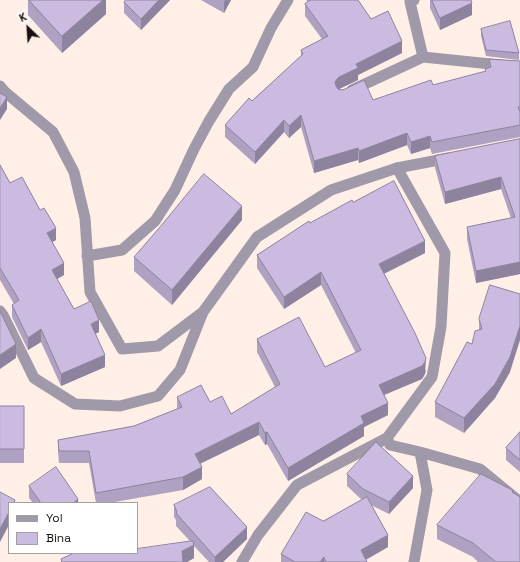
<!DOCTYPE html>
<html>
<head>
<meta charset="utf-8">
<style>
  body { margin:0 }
  #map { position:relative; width:520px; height:562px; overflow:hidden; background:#ffefe6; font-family:"Space Grotesk",sans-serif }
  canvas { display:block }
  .legend { position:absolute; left:8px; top:502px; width:130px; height:52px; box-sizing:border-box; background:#fff; border:1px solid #a3a19f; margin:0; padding:5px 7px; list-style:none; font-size:12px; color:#181310 }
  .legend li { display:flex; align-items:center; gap:8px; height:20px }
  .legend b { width:20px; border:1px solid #a3a19f }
  .north { position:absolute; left:8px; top:8px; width:40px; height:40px; -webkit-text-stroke:3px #fff; paint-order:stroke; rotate:335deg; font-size:11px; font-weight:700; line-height:16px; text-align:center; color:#181310 }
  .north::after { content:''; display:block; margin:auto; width:14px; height:18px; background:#181310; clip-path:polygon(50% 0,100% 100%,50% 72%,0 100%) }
</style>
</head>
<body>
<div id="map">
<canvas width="520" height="562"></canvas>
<ul class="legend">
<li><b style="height:5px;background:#a099a9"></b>Yol</li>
<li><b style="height:11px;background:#cbbbe1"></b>Bina</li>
</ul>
<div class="north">K</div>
</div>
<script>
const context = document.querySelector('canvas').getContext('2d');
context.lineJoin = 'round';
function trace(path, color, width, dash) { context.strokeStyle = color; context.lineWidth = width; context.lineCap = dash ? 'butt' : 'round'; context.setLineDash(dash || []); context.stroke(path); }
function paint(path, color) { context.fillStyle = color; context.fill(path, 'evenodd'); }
const minor = new Path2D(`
  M414 0 410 2 423 57
  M0 86 5 92 53 132 74 172 85 218 90 292 122 349 158 346 203 312
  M352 90 423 57 520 67
  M87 256 122 250 155 221 175 190 194 149 209 121 229 89 253 67 271 28 288 0
  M387 438 390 445 420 452 427 490 414 562
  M420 452 480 469 520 502
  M242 562 258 535 297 485 387 438 432 377 441 327 445 253 397 168`);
const tertiary = new Path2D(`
  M0 311 3 315 34 378 75 404 120 406 158 396 180 370 203 312 257 237 331 190 397 168 449 158`);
const wall = new Path2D(`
  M28 0H106V14L62 53 28 15Z
  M126 0H170L141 30 124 13V2Z
  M201 0H231L224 13Z
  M306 0H358L371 19 402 53 358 75V80L339 89 373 100 485 72V69L489 68V59L520 61V137L432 154 430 148 411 154 407 145 359 163 358 160 314 173 301 127 289 138 284 132 255 164 225 137V125L301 56V50L322 39 305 16V4L308 2Z
  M430 0H471L472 15 440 30 430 8Z
  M481 29 519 53V60L486 56 481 36Z
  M520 139V274L476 283 467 239V227L511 218 501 189 445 204 435 168V156Z
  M0 165 10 183 56 240 52 242 64 275 57 279 74 309 99 332 95 334 105 367 61 386 41 342 28 350 12 317V305L14 304 0 280Z
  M353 202 425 253 384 274 426 371 425 374 422 379 384 395 388 415 364 427V436L288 481 267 444 265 445 259 435 200 464 202 479 183 490 109 503H96L89 463H59L58 452V440L134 426 177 409V397L210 402 231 414 275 387 257 352V339L325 367 356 353 321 285 284 309 257 268V255L310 223Z
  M242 220 172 305 134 271V257Z
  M479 319 510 372 495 398 464 433 435 417V402L472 344 479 330Z
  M0 406H24V463H0Z
  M520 432V472L506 460V448Z
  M347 474 413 488 389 514 371 505 388 547 366 560 367 562H281V554L323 521 362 500 347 486Z
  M29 486 78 503H33L29 498Z
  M513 493 520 562H478L473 557 437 539V525Z
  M174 505 247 539 223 562H209L194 546V558L187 562H61V559L137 553 190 541 176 526V520L174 517Z`);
const shadedWall = new Path2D(`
  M103 0H106V14L62 53V36Z
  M159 0H170L141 30V19Z
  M225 0H231L224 13V2Z
  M472 3V15L440 30V18Z
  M402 41V53L358 75V80L339 89 335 94V82L337 79 356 64Z
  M7 97V109L0 120V108Z
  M301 115V127L289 138V126Z
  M284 120V132L255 164V152Z
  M407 133V145L359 163V151Z
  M430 136V148L411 154V142Z
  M358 148V160L314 173V161Z
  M501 177V189L445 204V192Z
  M242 206V220L172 305V290Z
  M56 228V240L47 245V233Z
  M425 241V253L379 276V264Z
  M520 262V274L476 283V271Z
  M64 263V275L52 282V270Z
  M321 272V285L284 309V297Z
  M99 320V332L91 336V324Z
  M520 326V340L510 372 495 398 464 433V418Z
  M41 329V342L28 350V338Z
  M16 344V358L0 369V355Z
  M105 355V367L61 386V374Z
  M426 358 425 374 422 379 379 397V385Z
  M388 403V415L364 427V436L288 481V468L361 416Z
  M259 422V435L195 466V454Z
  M267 432V444L265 445V433Z
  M202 467V479L183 490V477Z
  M413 476V488L389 514V502Z
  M78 499V503H73Z
  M9 512V525L0 542V529Z
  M247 527V539L223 562H215V557Z
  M388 535V547L361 562V550Z
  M194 545V558L187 562H182V551Z
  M324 557V562H320Z`);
const building = new Path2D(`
  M29 0H103L62 36Z
  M126 0H159L141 19 124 2Z
  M311 0H358L371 19 388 11 402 41 356 64 358 68 339 77 337 79 335 82 336 86 338 89 342 90 345 89 364 80 373 100 431 80 433 85 486 71 485 69 491 67 489 59 520 61V107H518L520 112V125L432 142 430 136 411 142 407 133 359 151 358 148 314 161 301 115 289 126 284 120 255 152 225 125 249 98 252 101 303 54 301 50 328 36 305 4Z
  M432 0H471L472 3 440 18Z
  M510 21 519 53 486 50 481 29Z
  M0 93 7 97 0 108Z
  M520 139V262L476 271 467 227 515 217 501 177 445 192 435 156Z
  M0 165 10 183 22 177 40 210 44 208 56 228 47 233 64 263 52 270 74 309 91 301 99 320 91 324 105 355 61 374 41 329 28 338 12 305 19 300 0 268Z
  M204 174 242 206 172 290 134 257 160 227Z
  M394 181 425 241 379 264 415 333 426 358 425 362 422 366 379 385 388 403 361 416 364 423 288 468 267 432 265 433 259 422 195 454 202 467 183 477 96 493 89 451H59L58 440 134 426 182 407 177 397 201 385 210 402 222 396 231 414 280 384 257 339 299 317 325 367 361 350 321 272 284 297 257 255 309 221 310 223 352 200 353 202Z
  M490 285 520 294V326L510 357 495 384 464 418 435 402 467 342 472 344 475 331 482 329 479 319Z
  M0 311 16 344 0 355Z
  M0 406H24V449H0Z
  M520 432V460L506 448Z
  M376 442 413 476 389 502 363 489 347 474Z
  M56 467 78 499 73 503H41L29 486Z
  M481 474 512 490 513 491 512 492 520 497V562H496L473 543 437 525Z
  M210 487 247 527 215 557 176 513 177 512 174 505Z
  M0 492 15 500 14 503H9V512L0 529Z
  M367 497 388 535 361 550 367 562H326L324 557 320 562H295L281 554 306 512 323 521Z
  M193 541 194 545 182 551 183 562H62L61 559 74 553H137V549Z`);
trace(minor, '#a099a9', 11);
trace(tertiary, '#a099a9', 11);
paint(wall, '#afa1c2');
paint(shadedWall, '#8e839e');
paint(building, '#cbbbe1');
trace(building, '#8e839e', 1);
</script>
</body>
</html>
